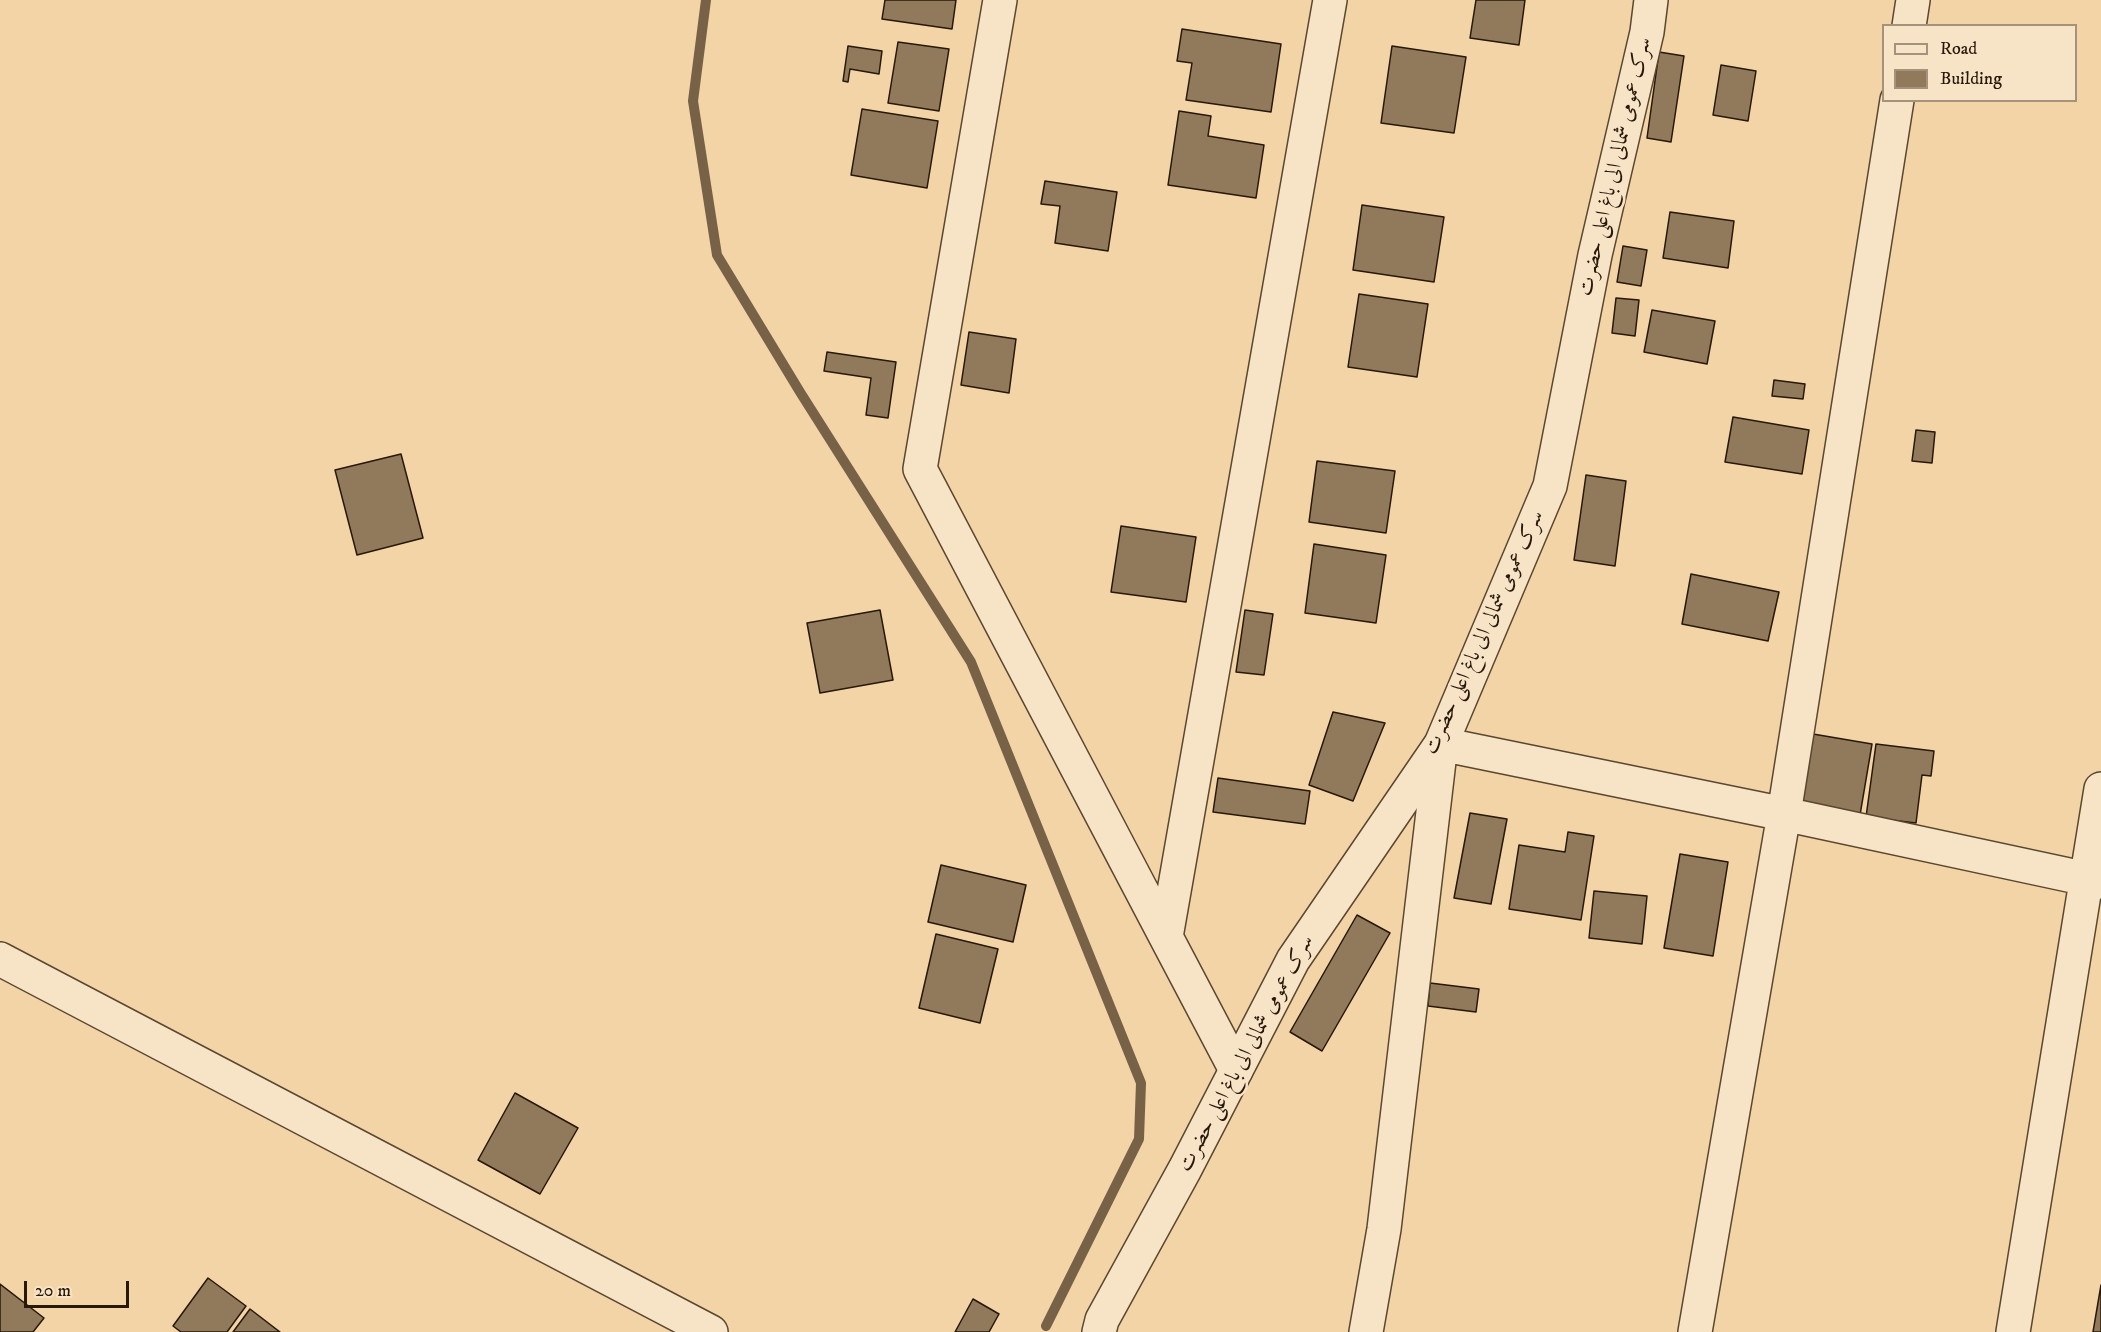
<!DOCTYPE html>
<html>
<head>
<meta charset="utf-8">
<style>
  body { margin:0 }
  #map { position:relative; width:2101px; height:1332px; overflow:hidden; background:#f3d4a7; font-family:"IM FELL DW Pica",serif }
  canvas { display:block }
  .legend { position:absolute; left:1882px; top:24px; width:195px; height:78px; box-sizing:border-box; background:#f7e3c6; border:2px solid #a4927a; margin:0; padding:8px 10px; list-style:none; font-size:18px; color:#271809 }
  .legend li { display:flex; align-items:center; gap:12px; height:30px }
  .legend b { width:30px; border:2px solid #a4927a }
  .scale { position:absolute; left:24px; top:1281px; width:105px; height:27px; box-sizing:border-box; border:3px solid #271809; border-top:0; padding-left:8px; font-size:18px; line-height:21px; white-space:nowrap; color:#271809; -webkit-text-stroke:4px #f7e3c6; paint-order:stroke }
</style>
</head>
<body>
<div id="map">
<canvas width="2101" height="1332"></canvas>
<ul class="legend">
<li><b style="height:8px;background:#f7e3c6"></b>Road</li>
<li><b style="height:16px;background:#917a5b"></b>Building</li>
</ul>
<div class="scale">20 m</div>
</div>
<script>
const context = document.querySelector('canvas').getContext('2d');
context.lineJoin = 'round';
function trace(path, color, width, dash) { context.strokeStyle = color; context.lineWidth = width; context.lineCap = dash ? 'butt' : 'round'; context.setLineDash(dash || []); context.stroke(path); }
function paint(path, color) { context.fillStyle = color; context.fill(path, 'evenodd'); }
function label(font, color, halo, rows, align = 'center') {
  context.font = font + ' "IM FELL DW Pica",Amiri,serif'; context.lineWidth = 5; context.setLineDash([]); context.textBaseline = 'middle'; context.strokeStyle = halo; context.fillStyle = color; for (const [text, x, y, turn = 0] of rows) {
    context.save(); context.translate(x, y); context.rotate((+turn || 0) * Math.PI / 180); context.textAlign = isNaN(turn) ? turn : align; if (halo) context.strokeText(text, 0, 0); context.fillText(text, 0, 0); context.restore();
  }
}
const stream = new Path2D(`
  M706 0 693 101 717 255 800 392 971 662 1141 1083 1139 1139 1046 1326`);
const building = new Path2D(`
  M885 0H956L952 29 882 19Z
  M1476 0H1525L1519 45 1470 38Z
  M1182 29 1281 44 1271 112 1186 100 1192 63 1177 61Z
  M898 42 949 49 939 111 888 103Z
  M848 46 882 51 879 74 850 69 848 82 843 81Z
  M1392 46 1466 57 1454 133 1381 123Z
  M1659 52 1684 56 1671 142 1647 138Z
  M1721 65 1756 71 1748 121 1713 115Z
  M862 109 938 121 927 188 851 175Z
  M1179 111 1211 116 1208 136 1264 145 1256 198 1168 185Z
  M1045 181 1117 192 1108 251 1055 243 1060 206 1041 204Z
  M1362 205 1444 217 1434 282 1353 270Z
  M1670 212 1734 221 1728 268 1663 258Z
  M1623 246 1647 250 1641 286 1617 282Z
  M1359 294 1428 304 1417 377 1348 367Z
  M1616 298 1639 300 1635 336 1612 333Z
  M1652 310 1715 321 1707 364 1644 352Z
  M969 332 1016 339 1009 393 961 385Z
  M827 352 896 362 888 418 866 415 871 378 824 371Z
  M1774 380 1805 384 1803 399 1772 396Z
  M1733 417 1809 430 1802 474 1725 462Z
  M1916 430 1935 432 1932 463 1912 461Z
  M401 454 423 538 357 555 335 470Z
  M1317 461 1395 471 1386 533 1309 522Z
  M1586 475 1626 481 1615 566 1574 560Z
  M1121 526 1196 537 1186 602 1111 592Z
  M1314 544 1386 555 1376 623 1305 613Z
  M1691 574 1779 592 1768 641 1682 624Z
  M880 610 893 680 820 693 807 623Z
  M1245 610 1273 614 1264 675 1236 672Z
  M1333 712 1385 723 1353 801 1309 785Z
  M1813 734 1872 744 1860 815 1800 805Z
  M1876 744 1934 751 1931 776 1922 775 1916 823 1866 817Z
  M1218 778 1310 791 1305 824 1213 812Z
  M1470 813 1507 819 1491 904 1454 898Z
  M1568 832 1594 836 1581 920 1509 909 1519 845 1565 852Z
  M1680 854 1728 862 1713 956 1664 948Z
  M941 865 1026 885 1013 942 928 922Z
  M1594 891 1647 896 1642 944 1589 938Z
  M1357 915 1390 933 1322 1051 1290 1032Z
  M936 934 998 949 980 1023 919 1008Z
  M1430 983 1479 989 1476 1012 1428 1006Z
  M515 1093 578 1128 540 1194 478 1160Z
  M208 1278 246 1306 227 1332H181L173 1326Z
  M0 1284 44 1318 33 1332H0Z
  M2101 1285V1332H2093Z
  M973 1299 999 1314 989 1332H955Z
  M250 1309 280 1332H233Z`);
const minor = new Path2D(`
  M1000 0 920 469 1166 937
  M1909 26 1913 0
  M0 959 711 1332
  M1236 1070 1166 937 1330 0
  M1366 1332 1384 1229 1441 744 1784 814 2101 882
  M1695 1332 1784 814 1897 100
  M2013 1332 2101 789`);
const tertiary = new Path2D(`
  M1099 1332 1102 1320 1185 1169 1293 960 1441 744 1550 486 1595 255 1647 32 1651 0`);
const streetNames = [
  ["سرک عمومی شمالی الی باغ اعلی حضرت",1616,167,-77],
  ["سرک عمومی شمالی الی باغ اعلی حضرت",1485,633,-66],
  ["سرک عمومی شمالی الی باغ اعلی حضرت",1247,1054,-62]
];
trace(stream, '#786247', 10);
paint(building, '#917a5b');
trace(building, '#271809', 1.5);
trace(minor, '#5a4730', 36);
trace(tertiary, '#5a4730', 36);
trace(minor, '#f7e3c6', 33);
trace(tertiary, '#f7e3c6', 33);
label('21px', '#271809', '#f7e3c6', streetNames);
</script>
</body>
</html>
